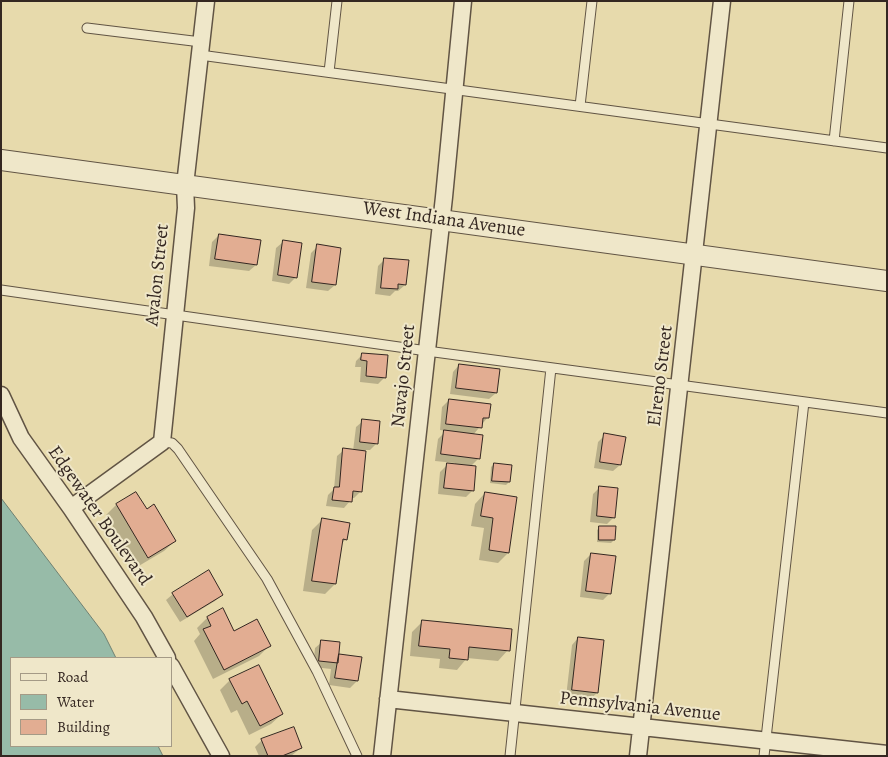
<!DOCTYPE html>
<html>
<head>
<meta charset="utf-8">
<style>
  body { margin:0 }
  #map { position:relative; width:888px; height:757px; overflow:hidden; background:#e7daac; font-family:Alegreya,serif }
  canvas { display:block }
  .frame { position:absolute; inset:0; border:2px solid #342721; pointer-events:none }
  .legend { position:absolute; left:10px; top:657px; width:162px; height:90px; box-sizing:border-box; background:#efe7c9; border:1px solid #a49a86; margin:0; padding:6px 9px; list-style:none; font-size:15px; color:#342721 }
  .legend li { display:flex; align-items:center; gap:10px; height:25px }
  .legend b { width:25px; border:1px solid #a49a86 }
</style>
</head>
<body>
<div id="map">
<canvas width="888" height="757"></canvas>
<div class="frame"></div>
<ul class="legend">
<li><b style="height:6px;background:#efe7c9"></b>Road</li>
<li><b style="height:14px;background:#97bba8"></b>Water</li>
<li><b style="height:14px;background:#e2ad92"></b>Building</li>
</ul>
</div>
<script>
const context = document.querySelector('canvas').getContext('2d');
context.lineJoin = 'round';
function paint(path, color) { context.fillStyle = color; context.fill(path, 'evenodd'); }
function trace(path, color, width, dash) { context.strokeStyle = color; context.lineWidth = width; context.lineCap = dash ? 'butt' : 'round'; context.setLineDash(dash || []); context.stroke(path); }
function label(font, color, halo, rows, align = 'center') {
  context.font = font + ' Alegreya,serif'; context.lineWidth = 4; context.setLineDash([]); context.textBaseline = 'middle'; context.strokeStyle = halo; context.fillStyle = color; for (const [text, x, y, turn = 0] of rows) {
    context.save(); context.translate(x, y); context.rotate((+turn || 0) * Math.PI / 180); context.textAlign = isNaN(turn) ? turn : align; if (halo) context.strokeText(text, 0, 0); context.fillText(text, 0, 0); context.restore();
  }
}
const water = new Path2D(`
  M1 498 104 634 116 658H11V746H158L163 756H1Z`);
const shadow = new Path2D(`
  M219 235 256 265 249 271 209 266 212 242Z
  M283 242 296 277 289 284 272 281 276 248Z
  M318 246 335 285 328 291 306 288 311 253Z
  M385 259 405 285 398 291H395L390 296 375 294 378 266Z
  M363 354 385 377 378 384 360 382 361 367H355L356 361Z
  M459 365 496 393 489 399 450 394 453 372Z
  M449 400 488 417 473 435 479 458 470 467 473 490 466 497 438 494 440 472 447 465 455 466V463L435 461 438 439 446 431 440 430 442 407Z
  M363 421 377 443 370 450H365L361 491 354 498H351L350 501 344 508 326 506 328 495 334 489 337 456 344 450 353 451 356 427Z
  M605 435 620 465 613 471 594 468 598 442Z
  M494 464 509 482 506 485 490 483 491 467Z
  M600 487 614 517 607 524 590 522 593 494Z
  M136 493 146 510 175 541 164 551 137 567 106 515 116 505Z
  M485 493 508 553 498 563 479 560 484 528 471 526 475 504Z
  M322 520 346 539 341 544 335 584 325 594 303 591 312 530Z
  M600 527 614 540 611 543 597 542V530Z
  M591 554 610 593 603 600 580 597 584 561Z
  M173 594 222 595 215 601 180 622 166 600Z
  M223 610 234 632 269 646 259 656 213 679 194 641 200 634 197 628 207 618Z
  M422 622 508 650 498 661 467 658 457 670 439 668 440 659 410 656 412 632Z
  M578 638 597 693 590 699 566 697 572 645Z
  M322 642 337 655 360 658 357 681 350 688 329 685 331 669 313 667 315 648Z
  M230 680 282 714 271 724 249 735 237 710 231 713 220 690Z
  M262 740 301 748 291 756H259L255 747Z`);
const building = new Path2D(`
  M219 234 261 240 257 265 215 259Z
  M283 240 302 243 297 278 278 275Z
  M317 244 341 248 336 285 312 282Z
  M384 258 409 260 406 285 398 284V289L381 288Z
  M362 353 388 355 386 378 366 376 367 361 361 360Z
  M459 364 500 369 497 393 456 388Z
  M449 399 491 404 489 418H483L482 428 446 424Z
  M362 419 380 421 378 444 360 442Z
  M444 430 483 435 480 459 441 454Z
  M604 433 626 437 621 465 600 462Z
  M343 448 366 451 362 492 353 491 352 502 332 500 334 487H339Z
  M447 463 476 466 474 491 444 488Z
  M494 463 512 465 510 482 492 481Z
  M599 486 618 488 615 518 597 516Z
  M136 492 147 509 154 504 176 541 148 558 116 504Z
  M485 492 517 497 509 553 489 550 493 518 481 516Z
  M322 518 350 523 347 540 343 539 336 584 312 581Z
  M599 526H616L615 540H599Z
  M591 553 616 556 611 594 586 591Z
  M209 570 223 595 187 617 172 593Z
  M223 608 234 631 257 619 271 646 224 670 203 629 211 626 207 617Z
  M422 620 512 629 510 651 469 647 468 660 449 658 450 649 419 646Z
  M578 637 604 640 598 693 572 690Z
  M321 640 340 642 338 663 319 661Z
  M339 654 362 657 358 681 335 678Z
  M259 665 283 714 260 726 247 701 242 704 229 679Z
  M294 727 302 748 282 756H268L261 739Z`);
const service = new Path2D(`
  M87 28 201 42
  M200 55 887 148
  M329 72 337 1
  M580 106 592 1
  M834 141 849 1
  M1 290 427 351 887 413
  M162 442 172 443 178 449 267 579 317 671 357 756
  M510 756 551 368
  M764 756 804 402`);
const minor = new Path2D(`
  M1 395 21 438 71 508 144 617 167 658
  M71 508 162 442 186 208 185 185 206 1
  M171 666 221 756
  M388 699 887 754
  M382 756 444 197 463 1
  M638 756 722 1`);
const tertiary = new Path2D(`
  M1 160 887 281`);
const streetNames = [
  ["West Indiana Avenue",444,220,8],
  ["Avalon Street",158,275,-84],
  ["Navajo Street",404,376,-84],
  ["Elreno Street",661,376,-83],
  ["Edgewater Boulevard",99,516,55],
  ["Pennsylvania Avenue",640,707,6]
];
paint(water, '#97bba8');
trace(water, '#6f8072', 1);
paint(shadow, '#0003');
paint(building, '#e2ad92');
trace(building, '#342721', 1);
trace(service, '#615444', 11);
trace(minor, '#615444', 19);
trace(tertiary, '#615444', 22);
trace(service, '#efe7c9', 9);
trace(minor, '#efe7c9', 16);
trace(tertiary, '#efe7c9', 20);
label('19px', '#342721', '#efe7c9', streetNames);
</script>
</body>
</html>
